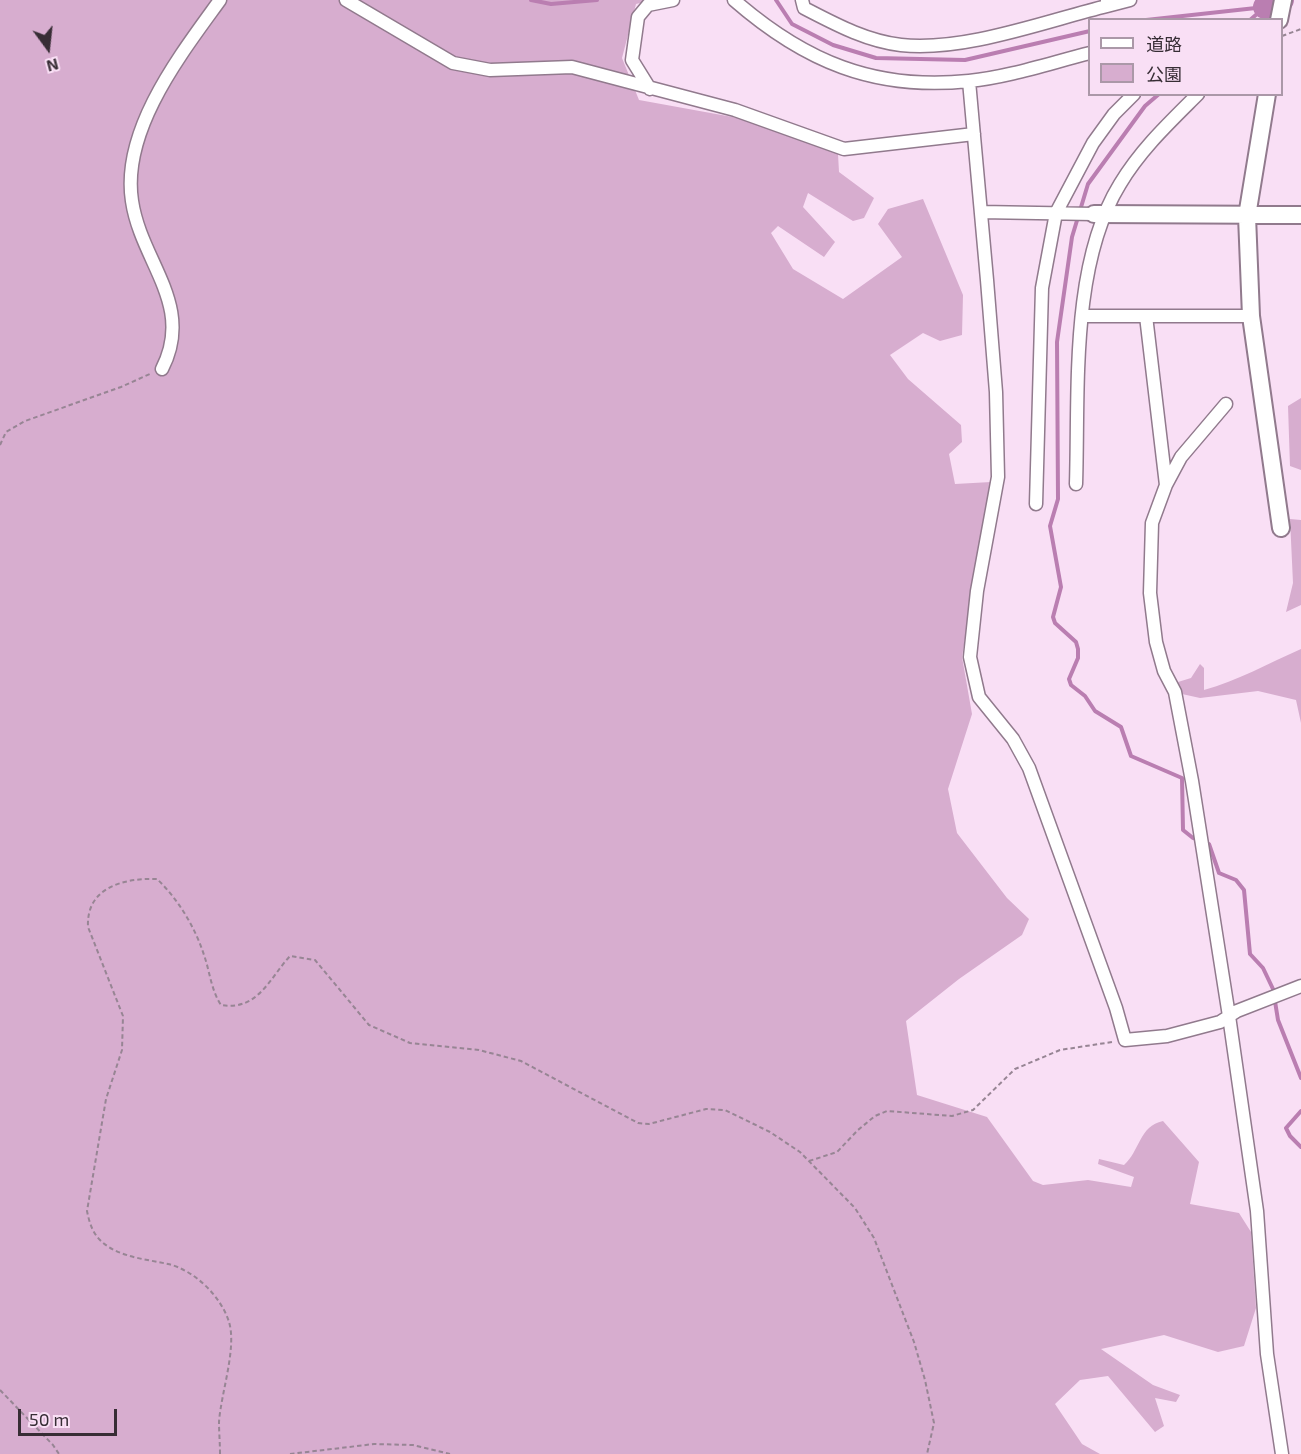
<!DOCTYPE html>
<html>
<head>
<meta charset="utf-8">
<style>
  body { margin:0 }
  #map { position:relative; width:1301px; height:1454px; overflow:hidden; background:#f9dff5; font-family:"Exo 2","Noto Sans JP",sans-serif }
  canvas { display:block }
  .legend { position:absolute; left:1088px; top:18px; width:195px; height:78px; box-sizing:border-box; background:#f9dff5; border:2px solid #ab98a8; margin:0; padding:8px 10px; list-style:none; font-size:18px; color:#372d35 }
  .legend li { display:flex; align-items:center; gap:12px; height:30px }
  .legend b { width:30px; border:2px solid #ab98a8 }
  .north { position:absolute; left:18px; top:18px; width:60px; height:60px; -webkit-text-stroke:4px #f9dff5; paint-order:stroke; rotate:165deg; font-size:16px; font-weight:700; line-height:24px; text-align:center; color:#372d35 }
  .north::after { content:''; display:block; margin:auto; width:21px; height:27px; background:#372d35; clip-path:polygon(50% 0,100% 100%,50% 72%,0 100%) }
  .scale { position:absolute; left:18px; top:1409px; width:99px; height:27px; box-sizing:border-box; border:3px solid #372d35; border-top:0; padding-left:8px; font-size:18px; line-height:21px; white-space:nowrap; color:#372d35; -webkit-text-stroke:4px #f9dff5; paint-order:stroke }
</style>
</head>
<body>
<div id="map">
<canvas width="1301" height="1454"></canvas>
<ul class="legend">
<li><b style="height:8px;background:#fff"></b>道路</li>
<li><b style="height:16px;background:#d7adcf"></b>公園</li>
</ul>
<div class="north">N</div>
<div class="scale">50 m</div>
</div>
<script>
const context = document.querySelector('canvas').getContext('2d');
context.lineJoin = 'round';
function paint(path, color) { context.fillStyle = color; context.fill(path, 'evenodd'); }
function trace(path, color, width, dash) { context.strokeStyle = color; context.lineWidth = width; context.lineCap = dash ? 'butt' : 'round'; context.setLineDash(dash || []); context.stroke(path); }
const green = new Path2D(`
  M0 0H652L636 4 622 58 639 100 738 118 838 154 839 172 874 198 864 218 853 221 808 193 803 207 835 242 824 257 778 226 771 233 793 269 843 299 902 257 878 224 888 209 923 199 963 295 962 335 940 341 923 333 890 355 908 379 961 425 962 442 949 454 955 484 991 482 962 657 972 714 948 789 957 833 1007 898 1029 919 1022 935 959 979 906 1021 917 1095 987 1117 1033 1181 1043 1185 1088 1180 1131 1187 1134 1177 1098 1164 1099 1159 1124 1165C1140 1151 1139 1126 1163 1121L1199 1162 1190 1204 1239 1213 1251 1232 1256 1308 1244 1346 1218 1352 1164 1335 1101 1349 1153 1385 1180 1395 1176 1402 1155 1398 1164 1426 1155 1432 1108 1376 1080 1380 1055 1404 1082 1444 1100 1454H0Z
  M1301 398V470L1290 466 1288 406Z
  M1290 519 1301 520V605L1286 612 1293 583Z
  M1301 649V723L1296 700 1258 691 1200 698 1182 694 1178 682 1191 678 1200 664 1204 668V690C1237 681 1269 663 1301 649Z`);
const stream = new Path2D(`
  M531 0 551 4 597 0
  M776 0 792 24 833 45 876 58 965 60 1090 31
  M1146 20 1265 7
  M1250 20 1264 8
  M1159 94 1145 106 1088 184 1072 237 1057 342 1058 499 1050 526 1061 587 1053 617 1055 623 1076 642 1078 649V658L1069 679 1071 685 1085 696 1095 711 1121 727 1131 756 1182 778 1183 830 1193 838 1209 844 1219 873 1236 880 1244 890 1250 954 1263 968 1273 989 1278 1020 1301 1078
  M1301 1111 1286 1128 1290 1136 1301 1147`);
const river = new Path2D(`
  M1265 7 1282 0`);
const path = new Path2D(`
  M1282 36 1301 29
  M0 445 6 432 25 421 121 387 152 373
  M809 1161 837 1152 858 1130 875 1116 887 1111 952 1116 973 1110 1015 1069 1060 1050 1112 1042
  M0 1390 53 1445 59 1454
  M220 1454C220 1443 219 1432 219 1422 221 1393 237 1348 229 1322 221 1296 194 1270 168 1264 145 1259 117 1257 100 1240 92 1232 89 1221 87 1211L106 1099 122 1050 123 1016 88 927C86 887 124 878 157 879 178 899 195 927 204 955 210 972 211 990 221 1005 258 1011 269 979 290 956L315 960 369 1025 410 1043 479 1050 521 1061 638 1123 649 1124 706 1109 725 1110 770 1132 800 1152 855 1208 874 1238 914 1342 925 1380 934 1423 927 1454
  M290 1454 374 1444 413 1445 450 1454`);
const street = new Path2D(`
  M346 0 453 63 490 70 572 67 735 110 844 149 974 134
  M734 0C804 61 874 91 969 81 1009 77 1050 63 1090 53
  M802 0 804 8C835 24 866 41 901 45 964 52 1046 21 1107 6V0
  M1107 6 1130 0
  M969 81 987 280 996 392 998 477 977 591 970 657 979 697 1013 739 1029 768 1116 1008 1125 1040 1167 1036 1220 1022 1237 1011 1301 986
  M650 89 632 60 638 17 648 5 673 0
  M981 212 1094 214
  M1082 316H1251
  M1146 316 1166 485
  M162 369C195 305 141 262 132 201 121 130 181 54 220 0
  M1226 404 1181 457 1166 485 1152 523 1150 593 1156 642 1164 671 1175 692 1192 781 1229 1016 1257 1211 1267 1354 1282 1454
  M1076 484C1079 391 1070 265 1120 184 1141 149 1170 122 1198 94
  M1036 504 1042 288 1056 213 1093 143 1114 114 1134 94`);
const secondary = new Path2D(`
  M1279 20 1283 0
  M1267 94 1247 216 1251 316 1281 528
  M1094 214 1301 215`);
paint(green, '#d7adcf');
trace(stream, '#ba7eb1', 4);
trace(river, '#ba7eb1', 24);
trace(street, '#917a8d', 15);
trace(secondary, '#917a8d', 20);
trace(path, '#978594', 2, [4.5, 3]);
trace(street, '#fff', 12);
trace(secondary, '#fff', 16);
</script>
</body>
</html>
